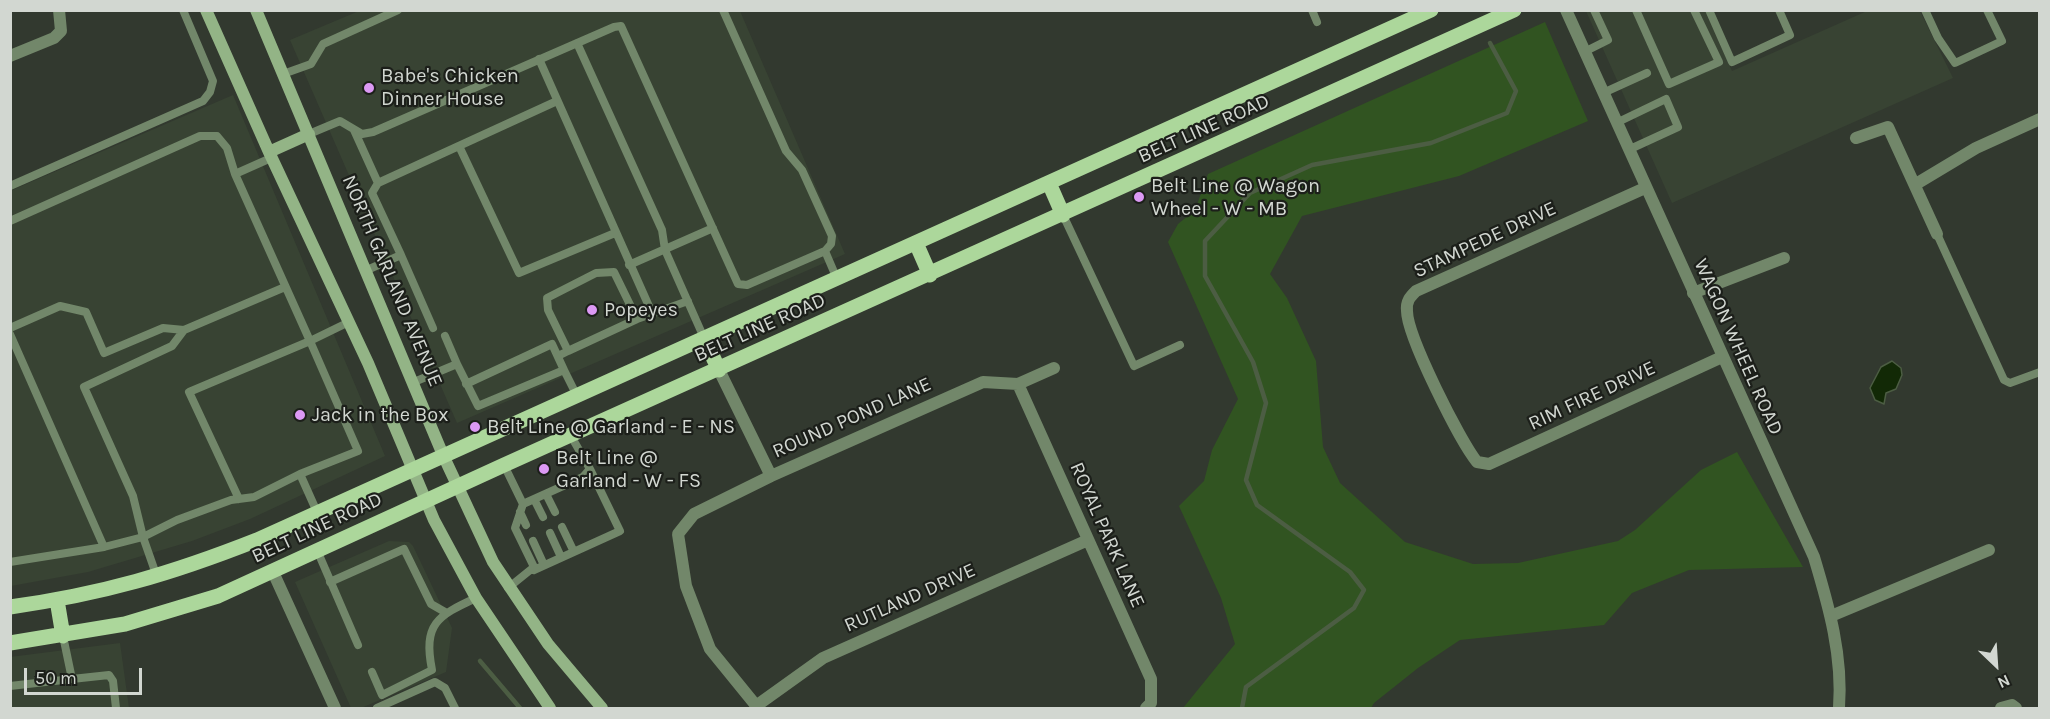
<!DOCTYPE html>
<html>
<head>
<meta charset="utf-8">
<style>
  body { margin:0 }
  #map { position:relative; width:2050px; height:719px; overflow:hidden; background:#32392f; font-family:Karla,sans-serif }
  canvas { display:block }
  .frame { position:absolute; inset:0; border:12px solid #d2d7d1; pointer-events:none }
  .north { position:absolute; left:1966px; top:635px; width:60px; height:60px; -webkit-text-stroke:4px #1c1f1a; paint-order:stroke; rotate:155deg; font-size:16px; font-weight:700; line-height:24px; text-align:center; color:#d2d7d1 }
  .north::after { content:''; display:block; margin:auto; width:21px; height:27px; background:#d2d7d1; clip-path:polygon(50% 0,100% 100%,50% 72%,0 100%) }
  .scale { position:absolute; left:24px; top:668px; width:118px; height:27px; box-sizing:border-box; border:3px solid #d2d7d1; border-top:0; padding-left:8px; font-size:18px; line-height:21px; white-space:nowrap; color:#d2d7d1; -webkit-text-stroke:4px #1c1f1a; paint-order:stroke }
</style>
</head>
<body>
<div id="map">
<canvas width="2050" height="719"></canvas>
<div class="frame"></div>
<div class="north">N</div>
<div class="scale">50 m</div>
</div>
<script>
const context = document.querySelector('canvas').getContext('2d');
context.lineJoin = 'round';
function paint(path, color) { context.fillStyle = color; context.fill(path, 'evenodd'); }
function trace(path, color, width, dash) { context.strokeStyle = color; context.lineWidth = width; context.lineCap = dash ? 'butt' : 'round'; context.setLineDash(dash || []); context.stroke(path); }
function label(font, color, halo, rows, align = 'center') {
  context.font = font + ' Karla,sans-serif'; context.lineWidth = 4.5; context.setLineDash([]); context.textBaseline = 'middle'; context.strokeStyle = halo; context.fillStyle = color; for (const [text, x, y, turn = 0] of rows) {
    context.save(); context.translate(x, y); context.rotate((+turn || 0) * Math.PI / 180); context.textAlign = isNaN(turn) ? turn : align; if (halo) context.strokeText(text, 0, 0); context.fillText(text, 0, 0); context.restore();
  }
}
const built = new Path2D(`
  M359 11H740L845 254 457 423 290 40Z
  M1586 11H1705L1732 71 1867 11H1920L1953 78 1672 203Z
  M233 95 385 456 250 519 192 541 88 572 11 586 10 191Z
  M389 541 409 542 413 546 452 628 446 672 361 708H351L295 582Z
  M120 643 129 708H11L10 657Z`);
const green = new Path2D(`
  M1545 22 1588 121 1459 176 1302 216 1270 274 1287 298 1316 361 1323 447 1340 483 1405 542 1473 564 1518 563 1618 541 1635 530 1701 470 1737 452 1803 567 1689 570 1632 593 1604 625 1460 640 1418 668 1374 703 1371 708H1183L1235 644 1221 598 1179 506 1204 481 1212 450 1238 399 1168 242 1178 224 1195 210 1208 174Z`);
const water = new Path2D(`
  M1892 361 1901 368 1902 375 1896 389 1886 393 1884 404 1875 400 1870 388 1881 367Z`);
const stream = new Path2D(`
  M480 661 520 708
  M1242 708 1246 687 1354 608 1364 590 1350 572 1257 505 1246 480 1266 403 1253 362 1205 276V241L1250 193 1312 165 1431 143 1507 113 1516 91 1490 43`);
const service = new Path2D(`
  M723 10 786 151 802 170 832 236 831 244 825 251 837 279
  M1312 10 1317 22
  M1636 10 1669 84 1719 62 1694 10
  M1709 10 1732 62 1790 35 1779 10
  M1925 10 1938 38 1955 63 2002 41 1987 10
  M577 43 662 230 665 250 704 338
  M1584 52 1608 40 1594 10
  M539 59 652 313
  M283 74 311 64 323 44 398 10
  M1603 93 1647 73
  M1616 123 1666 99 1678 127 1628 150
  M354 130 378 183
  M309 134 340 121 362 134 373 132 614 27 621 26 738 284 747 285 825 251
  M459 146 519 273 615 233
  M271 158 235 174 310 341 349 322
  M10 186 203 101 210 92 213 81 183 10
  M1063 215 1134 366 1180 345
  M10 221 200 136H217L227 148 235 174
  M1937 234 2004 380 2010 383 2040 372
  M401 255 433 328
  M629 265 713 228
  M367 270 401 255 372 193 378 183 557 101
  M637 319 688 301
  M10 328 60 306 86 312 104 353 163 328 184 330 285 287
  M10 334 104 547
  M558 356 568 351 637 319 614 272 596 273 547 298 548 310 568 351
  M457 364 478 406 564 370 576 394
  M414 382 457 364 445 336
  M466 384 552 344 564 370
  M504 465 523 504 583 477 590 469 571 436
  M546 494 555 512
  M239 499 189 392 310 341 358 451 300 474 317 512
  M534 499 543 517
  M520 512 526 525
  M562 527 574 552
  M550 533 561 557
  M533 541 544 565
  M317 550 358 645
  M10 562 104 547 143 537 133 496 84 387 172 346 184 330
  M534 570 620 531 590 469
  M157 577 143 537 177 520 231 500 254 497 300 474
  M330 582 404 549 431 604 445 612
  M508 588 534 567 515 528 523 504
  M372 672 382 695 432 670C423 624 437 616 476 598
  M72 679 109 675 113 681 116 708
  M10 686 72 679 63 636
  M377 708 435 682 445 688 455 708`);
const minor = new Path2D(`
  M10 56 54 38 61 31 59 10
  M1856 138 1888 127 1937 234
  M1916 184 1976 148 2040 119
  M1645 188 1416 291C1410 297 1406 301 1407 311 1407 336 1460 441 1477 462L1489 464 1722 357
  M1693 293 1784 258
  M719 370 771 476
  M1018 384 1151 679V703L1146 708
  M273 572 335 708
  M1831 616 1989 550
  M756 706 823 658 1088 540
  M758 708 710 649 686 586 678 534 694 514 771 476 983 382 1018 384 1054 368
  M2001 708 2012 705 2016 708`);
const tertiary = new Path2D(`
  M1566 10 1814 557C1829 607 1843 656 1839 708`);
const secondary = new Path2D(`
  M206 10 269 152 368 363 434 520 476 598 550 708
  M256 10 443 455 493 562 548 644 602 708
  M269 152 309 134`);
const primary = new Path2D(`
  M1049 183 1063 215
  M916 243 930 275
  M704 338 719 370
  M57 600 63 636
  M10 607C102 594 171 574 257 540L1431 10
  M10 643 125 624 218 596 504 465 1514 10`);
const markers = [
  [369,88,6,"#dc99f4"],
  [1139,197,6,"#dc99f4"],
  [592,310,6,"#dc99f4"],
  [300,415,6,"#dc99f4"],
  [475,427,6,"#dc99f4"],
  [544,469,6,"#dc99f4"]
];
const poiNames = [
  ["Babe's Chicken",381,76],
  ["Dinner House",381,99],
  ["Belt Line @ Wagon",1151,186],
  ["Wheel - W - MB",1151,209],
  ["Popeyes",604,310],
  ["Jack in the Box",312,415],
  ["Belt Line @ Garland - E - NS",487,427],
  ["Belt Line @",556,458],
  ["Garland - W - FS",556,481]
];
const streetNames = [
  ["BELT LINE ROAD",1204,129,-24],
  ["STAMPEDE DRIVE",1485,240,-25],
  ["NORTH GARLAND AVENUE",392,281,67],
  ["BELT LINE ROAD",760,328,-24],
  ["WAGON WHEEL ROAD",1738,347,66],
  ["RIM FIRE DRIVE",1592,396,-25],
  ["ROUND POND LANE",852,418,-24],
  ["BELT LINE ROAD",317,528,-25],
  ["ROYAL PARK LANE",1107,535,66],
  ["RUTLAND DRIVE",910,598,-24]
];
paint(built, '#384333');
paint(green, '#315421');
paint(water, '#122906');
trace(water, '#4c5d43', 1.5);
trace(stream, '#4c5d43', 4.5);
trace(service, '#72876a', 8);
trace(minor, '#72876a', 12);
trace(tertiary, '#72876a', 12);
trace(secondary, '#93b486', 12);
trace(primary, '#acd79b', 15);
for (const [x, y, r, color] of markers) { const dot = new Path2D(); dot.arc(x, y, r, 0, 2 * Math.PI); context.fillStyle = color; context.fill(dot); trace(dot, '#1c1f1a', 2); }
label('20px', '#d2d7d1', '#1c1f1a', poiNames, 'left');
label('20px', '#d2d7d1', '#1c1f1a', streetNames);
</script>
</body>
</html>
